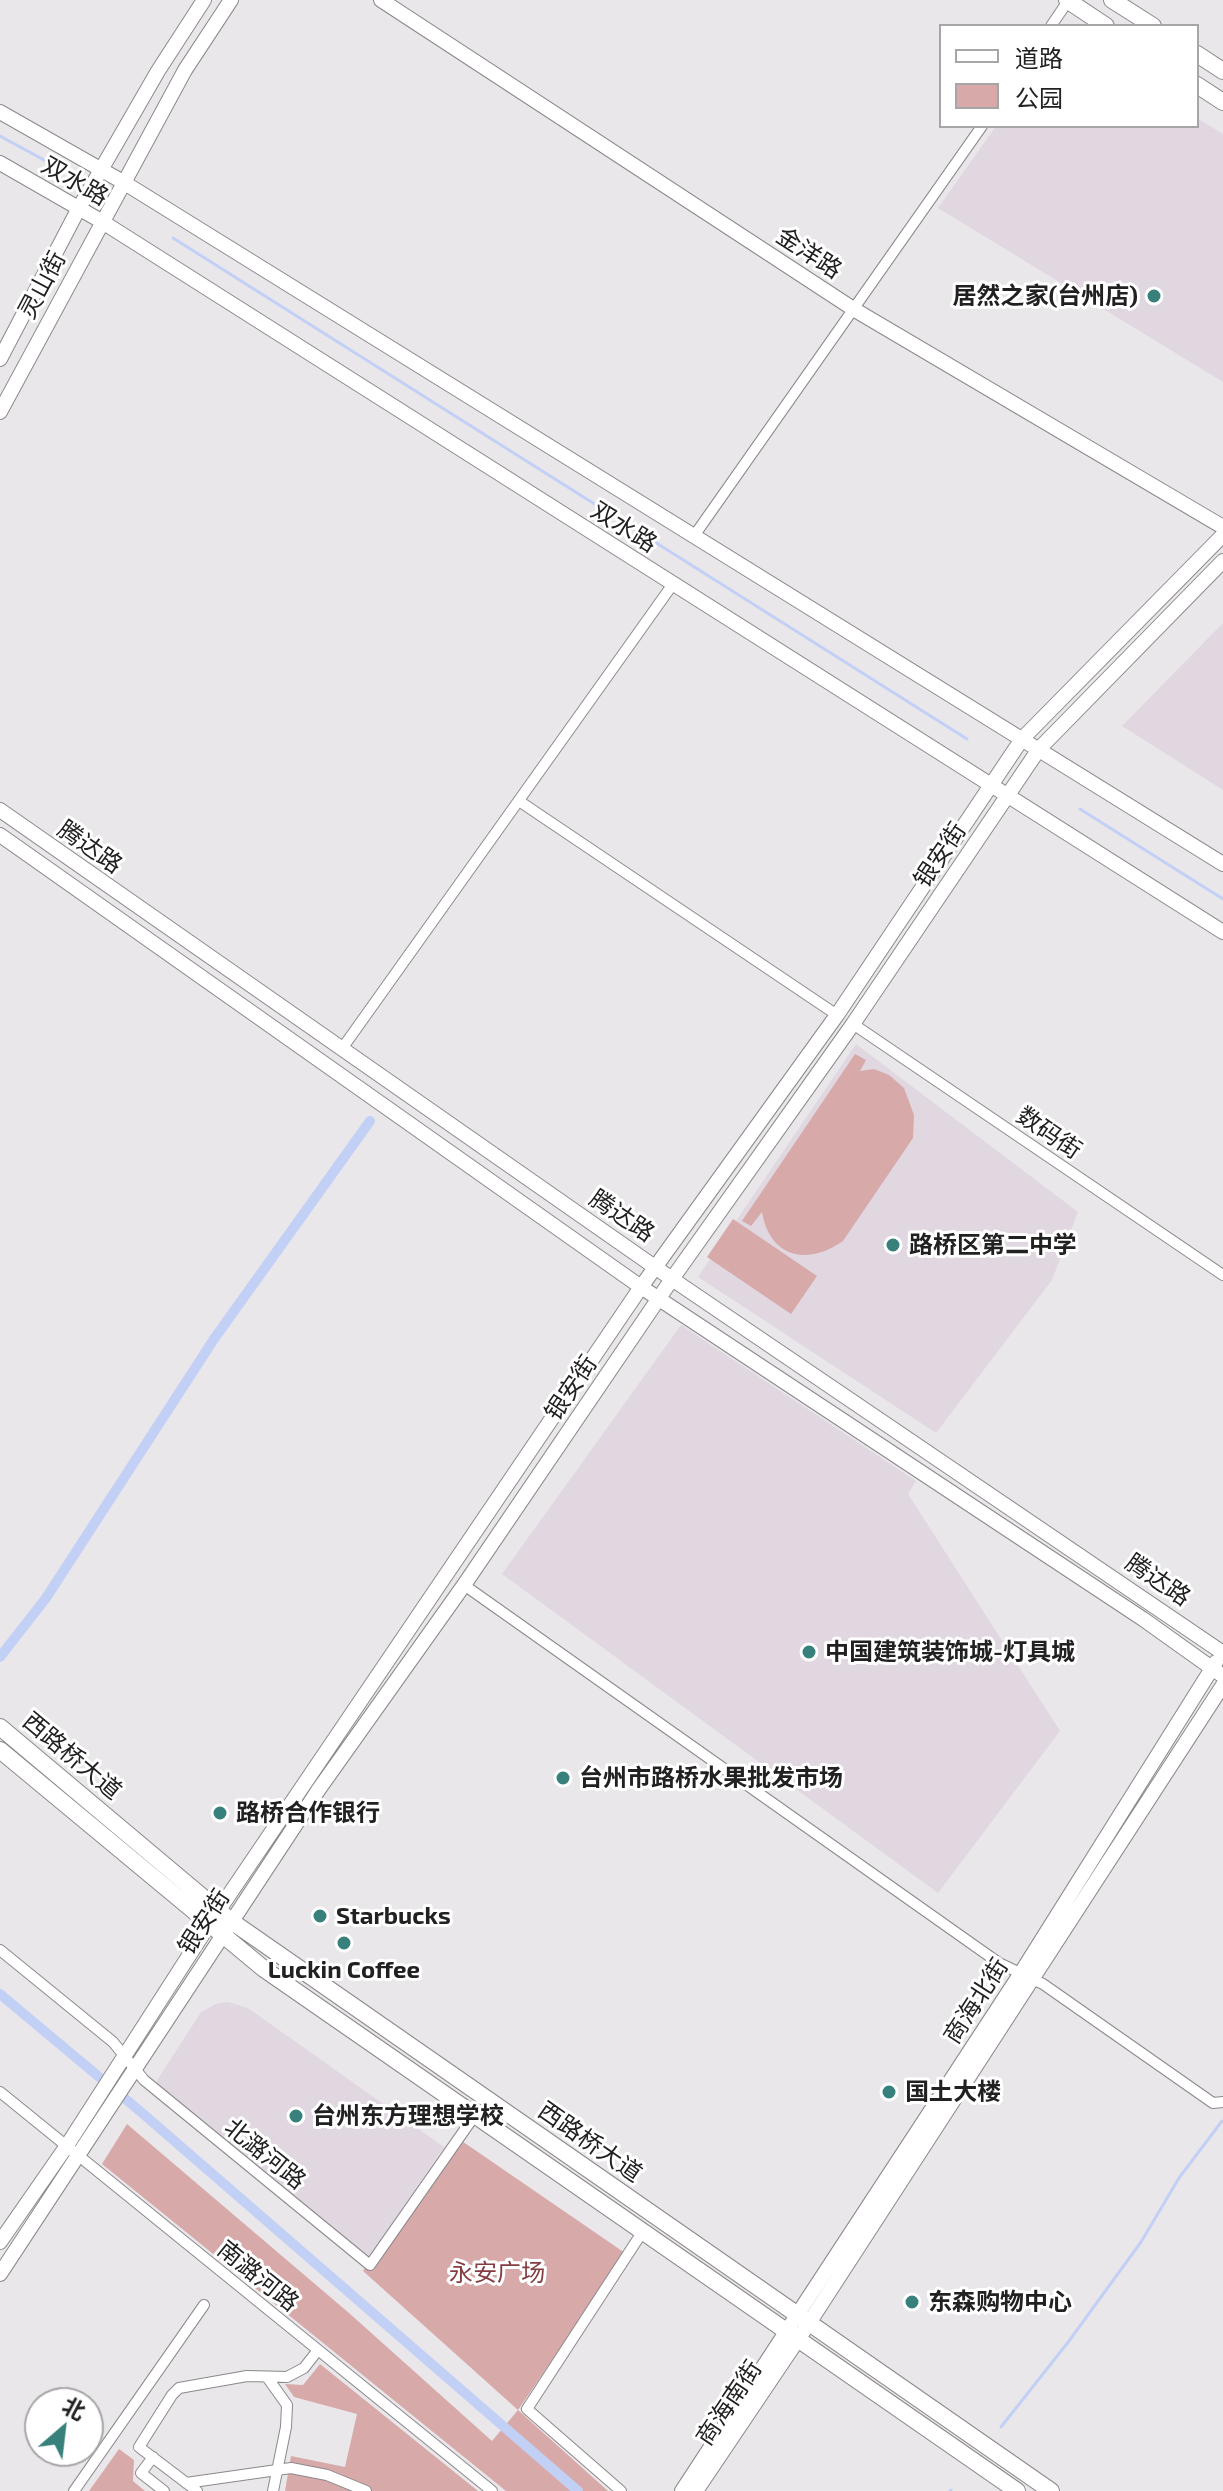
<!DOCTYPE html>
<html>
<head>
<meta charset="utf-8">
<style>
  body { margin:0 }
  #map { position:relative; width:1223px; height:2491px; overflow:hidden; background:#eae7eb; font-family:"Exo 2","Noto Sans SC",sans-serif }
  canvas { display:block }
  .legend { position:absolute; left:939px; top:24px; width:260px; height:104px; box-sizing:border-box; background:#fff; border:2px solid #a7a6a7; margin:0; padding:10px 14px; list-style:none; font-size:24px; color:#222122 }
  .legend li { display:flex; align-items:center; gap:16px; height:40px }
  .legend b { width:40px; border:2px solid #a7a6a7 }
  .north { position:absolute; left:24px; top:2387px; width:80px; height:80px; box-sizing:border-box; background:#fff; border:2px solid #a7a6a7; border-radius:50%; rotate:28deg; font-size:22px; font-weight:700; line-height:32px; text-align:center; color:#222122 }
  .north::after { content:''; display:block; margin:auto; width:28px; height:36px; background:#38807b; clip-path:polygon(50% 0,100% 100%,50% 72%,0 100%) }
</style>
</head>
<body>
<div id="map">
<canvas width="1223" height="2491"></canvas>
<ul class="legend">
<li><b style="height:10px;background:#fff"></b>道路</li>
<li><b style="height:22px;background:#d7aaa9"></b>公园</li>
</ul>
<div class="north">北</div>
</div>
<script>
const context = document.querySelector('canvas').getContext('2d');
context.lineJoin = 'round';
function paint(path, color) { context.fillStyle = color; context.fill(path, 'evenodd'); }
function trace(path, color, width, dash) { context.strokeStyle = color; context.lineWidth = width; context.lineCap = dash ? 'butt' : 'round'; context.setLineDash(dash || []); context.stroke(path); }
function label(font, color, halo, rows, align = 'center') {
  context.font = font + ' "Exo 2","Noto Sans SC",sans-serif'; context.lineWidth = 6; context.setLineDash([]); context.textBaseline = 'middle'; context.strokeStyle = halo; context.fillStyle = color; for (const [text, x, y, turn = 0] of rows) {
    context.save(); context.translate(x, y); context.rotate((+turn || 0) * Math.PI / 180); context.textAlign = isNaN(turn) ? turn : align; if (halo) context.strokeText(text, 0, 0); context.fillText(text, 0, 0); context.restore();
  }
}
const built = new Path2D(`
  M1197 118 1223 134V382L938 208 996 126H1197Z
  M1223 623V790L1122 726Z
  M856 1044 1078 1212 1052 1280 936 1433 698 1277Z
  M681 1325 916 1481 908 1494 1060 1731 938 1893 502 1574Z
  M228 2002 248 2008 444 2147 368 2258 154 2085 201 2012 218 2003Z`);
const green = new Path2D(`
  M855 1054 866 1060 860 1071 874 1069 889 1075 904 1088 914 1115 913 1138 843 1241C807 1266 770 1258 762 1212L751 1226 742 1221Z
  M733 1219 817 1276 791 1314 707 1257Z
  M127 2124 349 2313 492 2441 518 2410 363 2271 456 2137 625 2253 518 2410 608 2491H506L102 2164Z
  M320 2364 478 2491H285L291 2456 345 2467 357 2414 294 2397 285 2384 303 2385Z
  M119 2449 134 2460 133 2481 145 2491H89Z`);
const stream = new Path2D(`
  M0 136 57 167
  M173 238 967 739
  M1080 809 1223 899
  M1001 2427 1069 2341 1141 2242 1179 2178 1222 2121
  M950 2491 951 2490`);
const canal = new Path2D(`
  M0 1657 46 1598 214 1339 370 1121
  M0 1994 141 2112 578 2491`);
const street = new Path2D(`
  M1051 26 1068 1
  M694 536 982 126
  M519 801 837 1015
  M853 1024 1223 1275
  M341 1050 673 584
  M464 1585 999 1963 1043 1984 1213 2103 1223 2102
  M0 1950 113 2042 144 2080 370 2265 475 2115
  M0 2092 492 2491
  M267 2377 287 2405 286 2427 273 2491
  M153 2457 141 2473 164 2491
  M186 2483 291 2468 327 2475 366 2491
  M74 2491 204 2305
  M197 2491 139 2447 172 2395 179 2388 247 2376 287 2377 304 2368 318 2350
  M621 2491 527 2409 643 2231`);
const secondary = new Path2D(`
  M381 0 855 310 1223 527
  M0 112 123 182 1223 864
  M0 163 101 221 1223 932
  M0 359 79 208 158 71 204 0
  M0 412 185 70 231 0
  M0 810 672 1279 1223 1653
  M0 835 641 1287 1143 1619 1223 1676
  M0 2242 66 2147 210 1923 641 1287 837 1015 1022 739 1223 535
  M0 2274 319 1789 464 1585 672 1279 853 1024 1039 749 1223 561
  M682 2491 1021 1973 1216 1662
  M696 2491 809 2323 1223 1685`);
const primary = new Path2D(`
  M1067 0 1106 26
  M1112 0 1153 26
  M1197 54 1223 71
  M1197 85 1223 102
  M0 1727 231 1921 1051 2491
  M0 1750 264 1969 1017 2491`);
const markers = [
  [1154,296,8,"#38807b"],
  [893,1245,8,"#38807b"],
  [809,1652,8,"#38807b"],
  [563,1778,8,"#38807b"],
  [220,1813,8,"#38807b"],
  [320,1916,8,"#38807b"],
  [344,1943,8,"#38807b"],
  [889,2092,8,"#38807b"],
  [296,2116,8,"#38807b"],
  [912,2302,8,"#38807b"]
];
const streetNames = [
  ["双水路",75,181,30],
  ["金洋路",809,253,33],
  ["灵山街",42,285,-62],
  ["双水路",624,527,32],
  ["腾达路",90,847,35],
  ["银安街",940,855,-56],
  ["数码街",1049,1133,34],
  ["腾达路",622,1216,34],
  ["银安街",571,1388,-56],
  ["腾达路",1158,1580,34],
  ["西路桥大道",72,1756,40],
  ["银安街",204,1922,-57],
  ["商海北街",976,2001,-57],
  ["西路桥大道",590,2142,35],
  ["北潞河路",265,2154,39],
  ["南潞河路",258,2276,39],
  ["商海南街",729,2403,-56]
];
const poiNames = [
  ["居然之家(台州店)",1138,296,"right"],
  ["路桥区第二中学",909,1245],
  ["中国建筑装饰城-灯具城",825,1652],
  ["台州市路桥水果批发市场",579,1778],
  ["路桥合作银行",236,1813],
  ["Starbucks",336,1916],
  ["Luckin Coffee",344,1970,"center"],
  ["国土大楼",905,2092],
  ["台州东方理想学校",312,2116],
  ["东森购物中心",928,2302]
];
const parkNames = [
  ["永安广场",497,2273]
];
paint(built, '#e0d7e0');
paint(green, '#d7aaa9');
trace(stream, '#c2d0f6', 3);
trace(canal, '#c2d0f6', 10);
trace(street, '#8c888c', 12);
trace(secondary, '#8c888c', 16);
trace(primary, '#8c888c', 18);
trace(street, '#fff', 10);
trace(secondary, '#fff', 14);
trace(primary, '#fff', 16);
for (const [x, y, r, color] of markers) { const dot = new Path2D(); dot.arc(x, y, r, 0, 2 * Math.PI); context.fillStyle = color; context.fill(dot); trace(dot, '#fff', 3); }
label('24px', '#222122', '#fff', streetNames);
label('bold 24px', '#222122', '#fff', poiNames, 'left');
label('24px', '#853d41', '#fff', parkNames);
</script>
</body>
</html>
